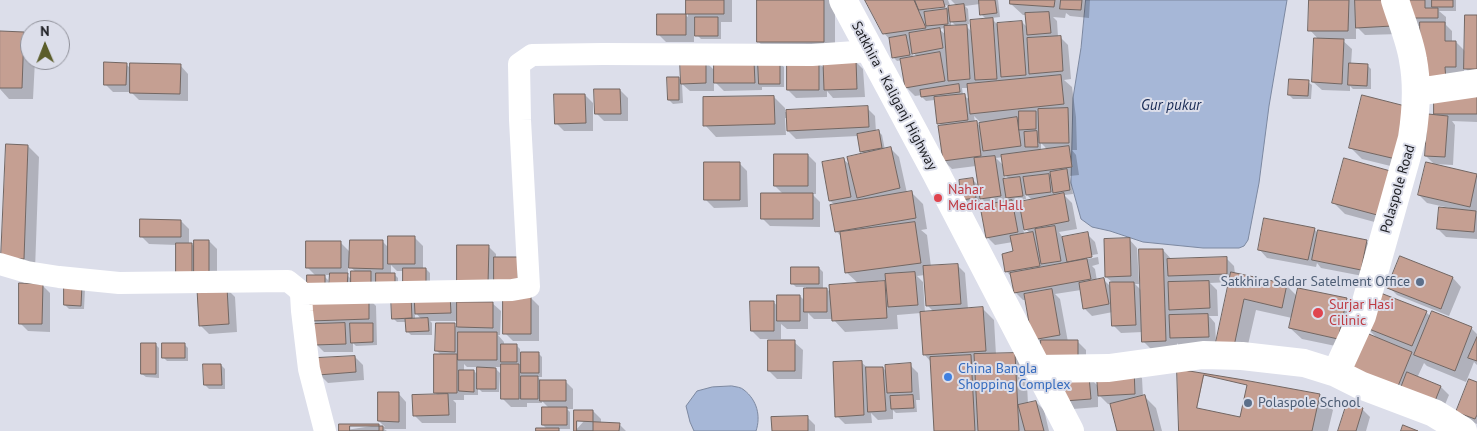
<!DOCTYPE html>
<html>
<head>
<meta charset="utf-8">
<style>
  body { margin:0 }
  #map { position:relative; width:1477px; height:431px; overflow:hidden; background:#dcdeea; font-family:"PT Sans",sans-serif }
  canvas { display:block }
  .north { position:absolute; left:20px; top:20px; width:50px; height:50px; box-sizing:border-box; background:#dcdeea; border:1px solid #8f9099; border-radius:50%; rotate:359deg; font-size:14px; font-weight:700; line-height:20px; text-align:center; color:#1b1c20 }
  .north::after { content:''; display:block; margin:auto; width:18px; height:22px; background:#5b5d2a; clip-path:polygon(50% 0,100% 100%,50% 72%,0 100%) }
</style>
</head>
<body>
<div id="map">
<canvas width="1477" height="431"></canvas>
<div class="north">N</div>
</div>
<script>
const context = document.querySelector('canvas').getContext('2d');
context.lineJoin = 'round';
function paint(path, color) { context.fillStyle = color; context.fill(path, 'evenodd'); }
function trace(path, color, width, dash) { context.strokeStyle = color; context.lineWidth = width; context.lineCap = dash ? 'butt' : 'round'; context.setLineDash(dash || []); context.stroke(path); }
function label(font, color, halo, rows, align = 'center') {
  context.font = font + ' "PT Sans",sans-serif'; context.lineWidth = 4; context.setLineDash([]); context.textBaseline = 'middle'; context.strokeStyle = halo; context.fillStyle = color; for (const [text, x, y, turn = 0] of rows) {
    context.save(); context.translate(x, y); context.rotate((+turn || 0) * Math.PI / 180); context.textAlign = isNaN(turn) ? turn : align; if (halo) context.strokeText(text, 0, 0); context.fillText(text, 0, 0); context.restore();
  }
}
const water = new Path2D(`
  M1086 0H1287L1269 106 1259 183 1248 240 1244 246 1239 248H1203L1143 242 1110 231 1092 227 1081 219 1071 183 1073 98 1081 48Z
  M732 386C736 387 741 387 744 390 757 400 761 416 756 431H694L690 422 686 406 697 391 712 387Z`);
const shadow = new Path2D(`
  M688 0H732V22H721V39H701L697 35 696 22 694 19V42H666L658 34 685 15 688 17Z
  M758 0H835V53H769L758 41Z
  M867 0H948L950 5 924 8V10L957 6 951 0H998L1000 17 991 18 997 24 1022 22 1028 28 1027 15H1023L1011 4 1012 0H1090L1089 18 1070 16 1066 13 1065 18 1053 17 1057 21 1058 37H1060L1068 45 1071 79 1064 80 1072 87 1076 117 1077 150H1072L1076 155 1079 175 1070 176 1073 194 1064 195 1072 203 1077 229 1059 232 1063 238 1087 234 1095 242 1098 254 1072 259V262L1098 257 1099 264 1092 266 1095 269 1097 281 1104 280 1112 288V282L1106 277 1129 239 1137 248 1139 284H1135L1142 291 1163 250 1172 260 1226 258 1234 266 1235 274 1287 286 1297 296 1346 299 1358 311 1350 349 1302 339 1290 328 1292 318 1256 310 1244 362 1179 346 1177 343V352L1155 353 1143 341V332L1121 333 1113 325V312L1092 316 1084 308 1081 290 1055 294 1060 299 1068 342H1078L1086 350V373H1050L1034 339 1026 300H1023L1015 292 1012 277 1006 271 1015 252 1013 242 995 245 987 237 988 205 979 196 980 202 966 204 962 200 973 180 979 186 976 166 952 169 944 161 942 126 938 123 935 100 926 101 922 97V95L915 96 907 88 902 60 897 61 893 57 890 40 884 33ZM980 4 981 14 987 20 972 32 965 25 969 24 968 9 965 6ZM951 21 957 27H951ZM945 28 946 35 939 29ZM912 51 917 57 913 58ZM962 88H968L970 100 963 95ZM974 116 981 123V127L975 122ZM1041 143 1045 147 1047 150 1041 151ZM1003 157 1004 166 996 158ZM1004 174 1010 180H1005ZM1025 193 1033 201 1022 212 1012 202 1026 199ZM1023 226 1030 233 1024 234ZM1230 282 1217 342H1216L1215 323 1209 316H1218L1217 290 1210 283Z
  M1310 0H1396L1400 34 1365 35 1356 26V39H1341L1352 49 1351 65H1367L1371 69V89H1353L1350 86V91L1322 90 1313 82 1319 40 1310 30Z
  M1410 0H1431L1434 2V0H1456V11H1439L1446 17V25L1452 31V42H1456L1466 52 1477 16V80L1464 67V75L1430 89 1421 26H1418L1410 18Z
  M0 33 24 34 30 40V60H35L33 99H9L0 89Z
  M705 61 715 71 754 62 760 68 780 63 784 67V87H762V90L724 91 714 81V91H690L682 84 683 103 673 104 669 100 679 78 682 82Z
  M855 61 863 69 865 97 833 98 827 91V97L796 98 788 90 818 62 824 68Z
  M126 64 131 69 180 65 188 74V101L139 100 131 92H113L105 84Z
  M1308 82 1312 85 1311 99H1293L1289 95Z
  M620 90 628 98V121H604L596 113Z
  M1477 92V122L1452 121 1455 125 1453 165 1434 164 1426 156 1439 116 1435 113Z
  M585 95 593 103V131H564L556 123Z
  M774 97 785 108V112L867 108 875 116 876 132 878 131 882 135 885 150 891 149 899 157 907 193 911 192 923 204 927 229 921 230 927 235 931 267 957 265 965 273 968 309 982 308 994 320 996 355 1015 354 1026 365 1028 404 1036 402 1044 410 1049 431H935L931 362 924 354 921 313 897 315 898 329 845 332 833 319H814L808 313V329H787L781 324V339H760L752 331 773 302 779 307 800 296 806 302V287H796L792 283 819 268 823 272V289H827L831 293 859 284 846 272 841 236 836 231 835 205 830 201 843 159 851 166 865 155 861 151 858 136 796 139 788 131V118H785L786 135 716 137 705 125ZM925 275 928 306 934 312 925 313 923 282 917 276ZM887 280V286L884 283H878V281Z
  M1424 120 1411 171 1362 159 1350 147Z
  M28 146 39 157 35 270 14 269Z
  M808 155 816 163V194H812L820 202V227L770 226 762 218 783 194 775 186Z
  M1345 159 1393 227 1345 214 1333 202Z
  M739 163 747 171 748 207 714 208 706 200Z
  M1426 164 1477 175V239L1446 237 1438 229 1450 208 1427 203 1419 195Z
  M181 221 189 229V244H192L195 248 209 241 217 249V286H200L177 245 149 244 141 236Z
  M1314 229 1319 234 1366 241 1374 249 1368 277 1321 268 1317 263 1316 267 1267 258 1259 249Z
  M415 238 423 246V269H426L430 273V288L404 271H397L391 265V274H394L398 278V290L331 286V275H323L328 280V293L316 276 307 267 340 242 351 253 383 242 389 248ZM348 265 356 272 352 280 348 276Z
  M459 246H488L496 254V291Z
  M1401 258 1453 278 1461 287 1449 316 1397 295 1389 287Z
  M42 285 50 293V332L28 331 20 323Z
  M66 285 85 289 84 309H69L65 305Z
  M227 289 235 297 237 332 209 334 201 326Z
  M449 295 457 303H492L501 311 500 335H498L504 342V345H516L520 349V353H538L542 357V377H537L542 381H565L573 389V409H567L570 412V429H558L560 431H537L548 430 543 425 549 408 542 401V403H527V407H511L503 399V367H494L500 373 499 392H482L478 388V395H464V400H453L456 403V423H422L414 415 438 396 435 392 441 355 437 351 454 325 458 328V321H430L432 323V335H411L407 331V322H397L393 318 392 297ZM415 312 422 320H415ZM464 364 467 367H478V375L474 371H464Z
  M368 298 376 306 377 345 356 346 353 343V352H324L316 344 315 323 312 320Z
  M531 298 539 306V341H513L505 333Z
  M1426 312 1431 317 1433 313 1472 329 1477 334V365L1474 362 1466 382 1427 366 1424 363 1417 378 1441 387 1449 395 1441 414 1360 382 1378 339 1365 326Z
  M794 342 803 350 802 379H777L769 371Z
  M155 344 159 348V378L146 377 142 374Z
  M184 344 188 348V361H167L163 357Z
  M355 357 363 365 364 380 328 383 320 375Z
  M861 362 868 368H883L887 372 910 365 918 373 920 400H916L917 412 896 413 893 410V419L878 420 871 413 872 423 845 424 837 416Z
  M221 365 225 369V389H209L205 385Z
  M1133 369 1142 378 1143 397H1145L1156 408 1162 431H1118L1111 404H1108L1098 394V407L1073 409 1065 400 1089 377 1099 387Z
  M1477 384V424L1465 419 1457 411Z
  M398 393 406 402V429H384L387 431H340L378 425 380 427H385L379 421Z
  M1319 396 1333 410 1328 431H1181Z
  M1362 409 1370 417 1366 431H1340Z
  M593 411 601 419V424H619L626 431H575Z
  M807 417 815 425V431H773Z`);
const building = new Path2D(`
  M686 0H724V14H686Z
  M757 0H824V42H757Z
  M865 0H914L926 28 883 34Z
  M915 0H943L945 7 919 10Z
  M979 0H995L997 13 980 15Z
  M1010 0H1055L1054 7 1010 4Z
  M1061 0H1082L1081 10 1060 9Z
  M1309 0H1349L1348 31H1308Z
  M1355 0H1391L1392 26 1356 28Z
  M1409 0H1425V8H1438V18H1409Z
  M1432 0H1453V7H1432Z
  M964 4 966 21 950 22 948 6Z
  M947 9 948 24 926 26 924 12Z
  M1049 12 1051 33 1027 35 1025 13Z
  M657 14H686V35H657Z
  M1465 15H1477V69H1464Z
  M695 17H718V36H695Z
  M993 18 997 79 975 80 970 20Z
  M1022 21 1026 75 1001 77 997 23Z
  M1420 22H1445V41H1456V67H1445L1446 81 1421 82Z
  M967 25 970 79 948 81 944 26Z
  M940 28 943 48 912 54 909 33Z
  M0 31 24 32 22 88H0Z
  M906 35 910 55 892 58 889 38Z
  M1061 36 1063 71 1029 74 1027 38Z
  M1314 38 1344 39 1342 84 1312 82Z
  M940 52 945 81 905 88 900 59Z
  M680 60H706V83L681 84Z
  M856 60 857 89 824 90 823 61Z
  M714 61H754L755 83H714Z
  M787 61H819V90H787Z
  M104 62 127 63 126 85H104Z
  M758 62H780V84H759Z
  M130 63 181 64 180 94 130 93Z
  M1349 63 1368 64 1367 86 1348 85Z
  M1061 75 1064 104 970 114 967 84Z
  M667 77H679V100H668Z
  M1289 79 1309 80 1308 96 1288 95Z
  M959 84 960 92 921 97 920 90Z
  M594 89H620L621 114H595Z
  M1434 91H1477V114H1434Z
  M554 94H585L586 123 555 124Z
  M965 94 968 120 937 124 934 97Z
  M1362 95 1413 108 1400 160 1349 148Z
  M774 96 775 124 703 126V97Z
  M868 106 869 127 787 131 786 110Z
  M1068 108 1069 143H1039L1038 109Z
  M1019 111H1036V129L1019 130Z
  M1428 114 1448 116 1445 157 1425 156Z
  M1017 117 1021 146 983 151 979 123Z
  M977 121 981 156 943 161 938 126Z
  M879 130 882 148 860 152 857 134Z
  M1037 131 1038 147H1025L1024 132Z
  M6 144 28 145 24 259 1 258Z
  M1069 146 1072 167 1004 176 1001 155Z
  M891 147 900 188 857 198 847 157Z
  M774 154H808V186H774Z
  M995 156 1001 196 980 199 974 158Z
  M844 158 851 197 829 201 822 162Z
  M1344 158 1394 172 1381 216 1332 203Z
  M704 162H740V200H704Z
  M1426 162 1477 174 1470 207 1418 195Z
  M1067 169 1070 190 1053 193 1050 172Z
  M1049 174 1051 192 1026 195 1023 177Z
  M1020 177 1023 196 1006 198 1003 179Z
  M973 178 976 198 961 200 959 180Z
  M912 191 916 218 835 232 830 205Z
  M761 193H813V219H761Z
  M1064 193 1069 221 1024 230 1019 202Z
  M1012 200 1018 232 986 238 980 206Z
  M1439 207 1476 211 1474 232 1437 229Z
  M1264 218 1315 228 1308 260 1258 250Z
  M140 219 181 220V237H140Z
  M915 222 921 263 845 273 840 232Z
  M1055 226 1061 261 1041 264 1035 229Z
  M1318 230 1367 240 1361 270 1312 260Z
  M1033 232 1040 266 1005 272 1002 254 1013 251 1010 236Z
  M1088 232 1092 257 1067 262 1062 237Z
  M388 236H415V264H388Z
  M1130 238 1131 276 1105 277 1104 239Z
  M194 240H209V279H194Z
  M350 240H383V269L349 268Z
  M306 241H341V268H306Z
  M176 243H192V279H176Z
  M457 245H489L488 284H457Z
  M1139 249H1163L1166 341 1142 342Z
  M1400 256 1453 277 1441 309 1387 288Z
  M494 257H518V285H494Z
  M1227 257V274L1168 276 1167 259Z
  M1087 259 1091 279 1014 293 1010 273Z
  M958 264 961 304 926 306 923 266Z
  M791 267H819V284H791Z
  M403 268H426V285H403Z
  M351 271H371V287H351Z
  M915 272 918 305 888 307 885 274Z
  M1231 272 1287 284 1282 308 1244 299 1233 351 1215 347Z
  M330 273H348L347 287H329Z
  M376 273H395V286H376Z
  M307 275H325V289H307Z
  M1104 278 1109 304 1083 309 1079 283Z
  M885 281 887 318 832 321 829 285Z
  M1209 281 1210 308 1169 310 1168 282Z
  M1110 282H1134L1136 325 1112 326Z
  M19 283 43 284 42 324H19Z
  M64 284H82L81 306 64 305Z
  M227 287 229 324 199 326 197 289Z
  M804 288H827V312H804Z
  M1298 288 1347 298 1338 339 1289 328Z
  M1052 289 1060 335 1032 340 1024 294Z
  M1378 292 1427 311 1412 346 1364 327Z
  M450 294 451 313 415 314 414 295Z
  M777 295H800V321H777Z
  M369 296V319L310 321V298Z
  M391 296H411L412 318 392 319Z
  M503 296H531V334H503Z
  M750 301H774V331H751Z
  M457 302H493V328L457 327Z
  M983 307 986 351 923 355 920 312Z
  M1432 311 1472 327 1455 371 1414 355Z
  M1208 314 1209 337 1170 338 1169 315Z
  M428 318 429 331 406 332 405 319Z
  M345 323 346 344 314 345V324Z
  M350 323H373V342L351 343Z
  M436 323H455V352L435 351Z
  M458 332H497V360H458Z
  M1364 332 1412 352 1396 391 1347 371Z
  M1477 337V361L1468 358Z
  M768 340H795V371H768Z
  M1041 340H1078V365L1041 366Z
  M141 343H156V374H141Z
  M162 343H185V358H162Z
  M501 344H517V362H501Z
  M521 352H539V373H521Z
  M1015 353 1019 431H978L974 354Z
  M434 354H457V393H434Z
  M971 355 975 431H934L930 357Z
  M355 356 356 372 318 375 317 358Z
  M862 361 864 415 835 417 833 362Z
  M911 363 912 392 887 393 885 365Z
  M203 364H221L222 385H204Z
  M501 364H519V399H501Z
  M477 367 496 368V389H477Z
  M866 367H883L886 411 868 412Z
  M1134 368 1135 394 1098 396 1096 370Z
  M1177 369 1244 380 1320 394 1312 431H1179Z
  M459 370H474V392L459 391Z
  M1407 372 1441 386 1433 406 1399 393Z
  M1204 375 1247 385 1240 417 1197 408Z
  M521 376H538V399H521Z
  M1089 376 1091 399 1064 401 1062 377Z
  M1469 379 1477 382V415L1475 419 1456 412Z
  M540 380H566V401H540Z
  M378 392H399V422L378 421Z
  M448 394 449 415 413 416 412 395Z
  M913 395 914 408 891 409 890 396Z
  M1145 395 1154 431H1117L1110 404Z
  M1036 401 1044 431H1025L1018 405Z
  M1347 403 1363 408 1356 431H1338Z
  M542 407H567V425H542Z
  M574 410H593V431H574Z
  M808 416V431H772L771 417Z
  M577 421 620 423 619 431H577Z
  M339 424H379V431H339Z
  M1403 425 1418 431H1401Z
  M350 426H383V431H350Z
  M536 428H559V431H536Z`);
const street = new Path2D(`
  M0 264 27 272 59 277 119 283 288 281 298 289 301 294 302 311 309 369 325 431
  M301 294 512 290 529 287 520 120 519 64 532 55 603 54 812 55 870 51`);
const secondary = new Path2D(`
  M1417 92 1477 83
  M1036 369 1109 368 1203 355 1242 356 1304 363 1336 373 1360 385 1434 413 1463 431
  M1336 373 1362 316 1412 138C1416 112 1418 86 1413 60 1410 40 1401 20 1395 0`);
const highway = new Path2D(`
  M843 0 936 173 1070 431`);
const markers = [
  [938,198,5,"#e0444e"],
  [1420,282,5,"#5c6f8a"],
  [1318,313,6,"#e0444e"],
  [948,377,5,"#3f7fe0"],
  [1248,403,5,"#5c6f8a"]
];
const streetNames = [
  ["Satkhira - Kaliganj Highway",894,96,62],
  ["Polaspole Road",1398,189,-74]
];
const healthNames = [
  ["Nahar",948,190],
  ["Medical Hall",948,206],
  ["Surjar Hasi",1329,305],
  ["Cilinic",1329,321]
];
const serviceNames = [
  ["Satkhira Sadar Satelment Office",1410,282],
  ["Polaspole School",1258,403,"left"]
];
const shopNames = [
  ["China Bangla",958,369],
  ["Shopping Complex",958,385]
];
const waterNames = [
  ["Gur pukur",1171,106]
];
paint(water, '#a6b7d7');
trace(water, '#7c88a0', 1);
paint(shadow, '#0003');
paint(building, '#c59f92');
trace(building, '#726662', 1);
trace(street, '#fff', 22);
trace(secondary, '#fff', 28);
trace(highway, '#fff', 28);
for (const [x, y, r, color] of markers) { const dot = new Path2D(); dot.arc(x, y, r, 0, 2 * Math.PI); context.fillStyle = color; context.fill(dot); trace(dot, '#dcdeea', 2); }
label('14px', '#1b1c20', '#dcdeea', streetNames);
label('14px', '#be3a42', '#dcdeea', healthNames, 'left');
label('14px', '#4e5e75', '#dcdeea', serviceNames, 'right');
label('14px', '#366cbe', '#dcdeea', shopNames, 'left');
label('italic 15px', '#172953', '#dcdeea', waterNames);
</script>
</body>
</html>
